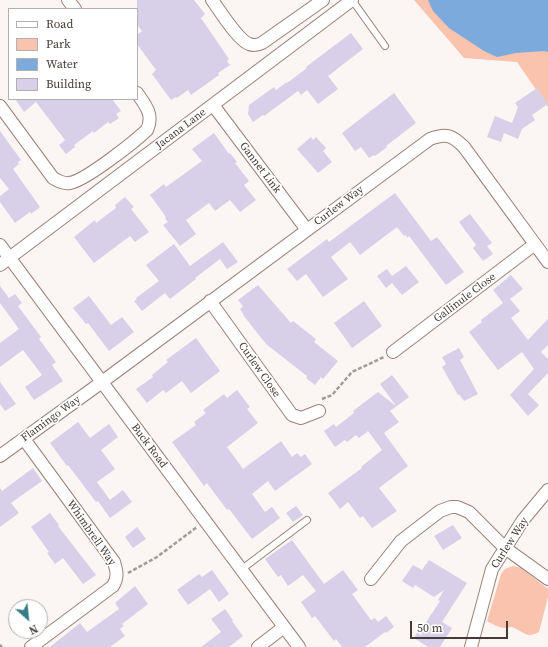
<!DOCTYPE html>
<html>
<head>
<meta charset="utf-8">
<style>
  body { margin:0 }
  #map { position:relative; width:548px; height:647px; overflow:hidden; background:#fbf6f3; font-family:"Source Serif 4",serif }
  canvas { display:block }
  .legend { position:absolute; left:8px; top:8px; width:130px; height:92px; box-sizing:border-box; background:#fff; border:1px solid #b5b0af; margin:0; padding:5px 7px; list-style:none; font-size:12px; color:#453a36 }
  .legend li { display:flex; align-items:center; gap:8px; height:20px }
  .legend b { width:20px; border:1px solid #b5b0af }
  .north { position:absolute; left:8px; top:599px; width:40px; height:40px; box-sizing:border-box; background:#fff; border:1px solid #b5b0af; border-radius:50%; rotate:153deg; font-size:11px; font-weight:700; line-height:16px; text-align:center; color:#453a36 }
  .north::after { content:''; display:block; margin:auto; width:14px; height:18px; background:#357c86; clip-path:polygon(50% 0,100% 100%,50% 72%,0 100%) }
  .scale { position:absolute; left:410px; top:621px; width:98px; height:18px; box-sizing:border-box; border:2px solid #453a36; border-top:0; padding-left:5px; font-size:12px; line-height:14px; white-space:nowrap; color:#453a36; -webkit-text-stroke:3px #fff; paint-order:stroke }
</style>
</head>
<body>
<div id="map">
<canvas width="548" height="647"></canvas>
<ul class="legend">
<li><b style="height:5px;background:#fff"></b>Road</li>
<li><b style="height:11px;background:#f9c3ad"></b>Park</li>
<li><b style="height:11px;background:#7caadc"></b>Water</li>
<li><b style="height:11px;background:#d7d0e8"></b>Building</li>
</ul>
<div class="north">N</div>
<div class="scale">50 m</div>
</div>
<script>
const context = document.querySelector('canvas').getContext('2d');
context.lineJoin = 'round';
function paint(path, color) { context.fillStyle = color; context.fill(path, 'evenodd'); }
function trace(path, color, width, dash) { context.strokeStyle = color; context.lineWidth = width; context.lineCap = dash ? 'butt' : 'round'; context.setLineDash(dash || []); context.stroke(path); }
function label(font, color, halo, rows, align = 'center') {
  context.font = font + ' "Source Serif 4",serif'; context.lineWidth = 3.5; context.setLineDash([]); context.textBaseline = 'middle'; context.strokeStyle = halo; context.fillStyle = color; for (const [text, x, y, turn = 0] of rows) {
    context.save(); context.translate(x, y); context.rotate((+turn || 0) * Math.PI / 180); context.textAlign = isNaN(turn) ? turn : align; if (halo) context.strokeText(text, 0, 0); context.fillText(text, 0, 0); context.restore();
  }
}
const green = new Path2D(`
  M414 0H548V107L517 62 464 58Z
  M513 566 521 568 548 589V597L539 632C536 633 533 635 529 635 523 634 517 628 511 627 509 627 507 628 504 628 500 628 490 623 487 621L501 574 505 569Z`);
const water = new Path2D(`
  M428 0H548V52L544 51 516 53 497 57 484 51 449 28 433 11Z`);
const building = new Path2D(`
  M137 0H194L205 14 201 18 229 59 227 61 230 65 218 73 219 75 191 95 188 90 177 98 176 97 171 100 152 74 156 70 137 44V35L142 31 137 25Z
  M351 33 363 49 328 76 338 89 318 104 307 90 301 95 298 91 264 116 263 115 253 122 248 114 249 105 274 87 276 90 287 82V83L307 68 306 67Z
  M537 88 548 104 532 115 535 120 522 129 518 139 504 133 501 142 487 137 495 116 512 123 518 107 515 103Z
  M394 93 416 123 386 146 387 147 375 156 374 155 369 158 361 147 355 151 342 133Z
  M15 99H112L121 111 116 114 119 118 110 124 108 122 94 133 93 131 74 145 75 147 66 154 59 145 65 140 36 102 24 112Z
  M0 131 21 160 18 162 19 164 13 169 40 207 31 214 30 212 15 223 0 202V196L9 189 0 178Z
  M214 133 229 154 230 153 237 162 235 163 249 181 244 185 256 200 240 212 230 200 215 211 209 203 186 220 196 234 180 246 163 225 168 222 165 218 166 217 150 195 164 184 166 187 202 161 192 149Z
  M311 137 313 140 316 137 326 148 323 151 332 162 318 173 297 149Z
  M395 193 431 241 437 237 464 272 446 285 409 236 407 238 406 235 404 236 397 227 360 255 350 242 331 257 348 279 323 297 306 274 297 281 287 269 327 239 329 242Z
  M125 197 134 207 131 209 149 232 135 242 130 236 94 263 74 237 95 220 96 223 116 208 115 205Z
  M470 214 492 243 487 246 493 254 483 261 473 248 476 245 459 222Z
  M223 242 238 262 227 269 220 259 195 278 196 279 170 299 165 293 142 311 134 301 137 299 136 298 159 281 146 265 174 244 190 266Z
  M406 266 419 282 402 295 392 283 386 288 377 276 387 269 392 276Z
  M511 275 523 289 510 299 520 311 511 318 528 340 548 319V345L541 352 548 359V373L528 394 539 405 528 416 510 395 534 369 522 352 498 370 469 332 482 322 481 320 503 303 493 290Z
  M258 285 291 323 293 321 316 339 314 342 338 361 323 379 321 377 315 385 306 378 307 376 266 344 243 315H244L240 309 243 306 238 300Z
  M0 286 9 298 15 294 22 303 18 306 41 337 39 339 56 362 52 365 63 381 34 400 25 387 42 375 23 350 0 367V343L19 329 0 303Z
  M89 296 111 325 122 317 134 332 109 351 88 323 86 324 73 308Z
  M364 301 382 326 352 348 334 323Z
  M196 338 220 371 191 393 182 381 166 393 163 390 147 403 136 389 153 377 152 375 168 362 166 360Z
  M459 348 464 357 460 360 478 394 464 401 459 394 458 395 442 367 446 364 442 357Z
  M392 375 409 397 390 411 399 422 384 433 408 466 379 488 397 511 372 528 363 516 360 518 348 502 340 509 328 493 362 468 361 467 382 450 368 431 359 438 356 435 347 442 345 440 335 447 324 431 334 424 336 427 354 413 353 411 378 392 396 406 380 384Z
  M0 382 16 404 5 411 0 404Z
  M237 390 250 407 247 409 258 423 227 447 243 469 281 441 292 457 297 453 301 457 305 454 312 464 275 491 268 481 252 494 265 512 272 507 280 518 252 539 229 509 227 510 207 483 204 486 172 442 196 425 194 422 206 413 203 410 224 394 227 398Z
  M78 422 90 438 109 424 118 437 101 450 115 469 97 482 110 500 123 490 132 502 110 518 98 501 96 502 68 465 67 466 50 443Z
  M33 468 42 481 11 503 19 513 0 527V488L2 491Z
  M296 506 303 515 293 522 286 513Z
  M50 513 59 525 58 526 96 575 83 584 63 558 55 564 47 553 49 552 31 527Z
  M453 525 462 538 443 550 434 536Z
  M137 527 146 539 133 548 125 537Z
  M292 540 324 584 343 570 358 590 352 594 371 620 375 618 378 622 386 616 394 627 386 633 385 632 365 647H342L336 639 334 641 315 616 312 618 301 602 316 591 303 575 288 586 281 575 278 577 265 559Z
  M429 560 467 583 442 622 452 628 440 647H428L414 638 419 629 421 630 440 601 438 600 444 590 434 597 415 585 413 588 402 581 413 565 422 570Z
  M212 570 229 594 219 602 210 589 188 605 177 590 199 574 202 577Z
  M135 586 148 604 122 624 124 626 120 629 125 636 110 647H50L80 623 87 632 119 609 115 603Z
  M225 609 233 620 232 621 243 636 229 647H201L221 632 211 619Z`);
const path = new Path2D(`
  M322 399 332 395 352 372 384 357
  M128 573 157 557 197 527
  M0 645 2 647`);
const lane = new Path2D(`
  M352 0 385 46
  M242 569 307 520`);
const street = new Path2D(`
  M68 0 75 9
  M212 0C220 11 238 40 249 44 254 46 258 45 262 43L323 0
  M213 105 307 230
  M0 106 53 178C58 181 64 184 70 183 86 180 133 143 147 130 154 115 146 106 137 93
  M0 245 299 647
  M0 265 352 0
  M210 301 292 415 301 418 319 411
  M393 352 535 244
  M24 439 114 562C117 572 118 577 113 586L31 647
  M0 456 102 382 430 139C446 133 452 135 464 147L548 262
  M371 579 401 541 440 511 451 507H457L469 512 505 548 548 579
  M258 647 284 627
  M471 647 492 569 523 520 548 490`);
const streetNames = [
  ["Jacana Lane",181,129,-37],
  ["Gannet Link",260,168,53],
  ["Curlew Way",339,206,-37],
  ["Gallinule Close",465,298,-37],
  ["Curlew Close",259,370,55],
  ["Flamingo Way",51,419,-36],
  ["Buck Road",149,446,53],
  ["Whimbrell Way",91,533,55],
  ["Curlew Way",510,543,-57]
];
paint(green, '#f9c3ad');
paint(water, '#7caadc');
paint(building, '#d7d0e8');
trace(lane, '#9b8278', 8);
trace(street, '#9b8278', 14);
trace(path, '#a39b98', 2.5, [4, 2]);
trace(lane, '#fff', 6);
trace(street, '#fff', 12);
label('11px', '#453a36', '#fff', streetNames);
</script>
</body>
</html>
